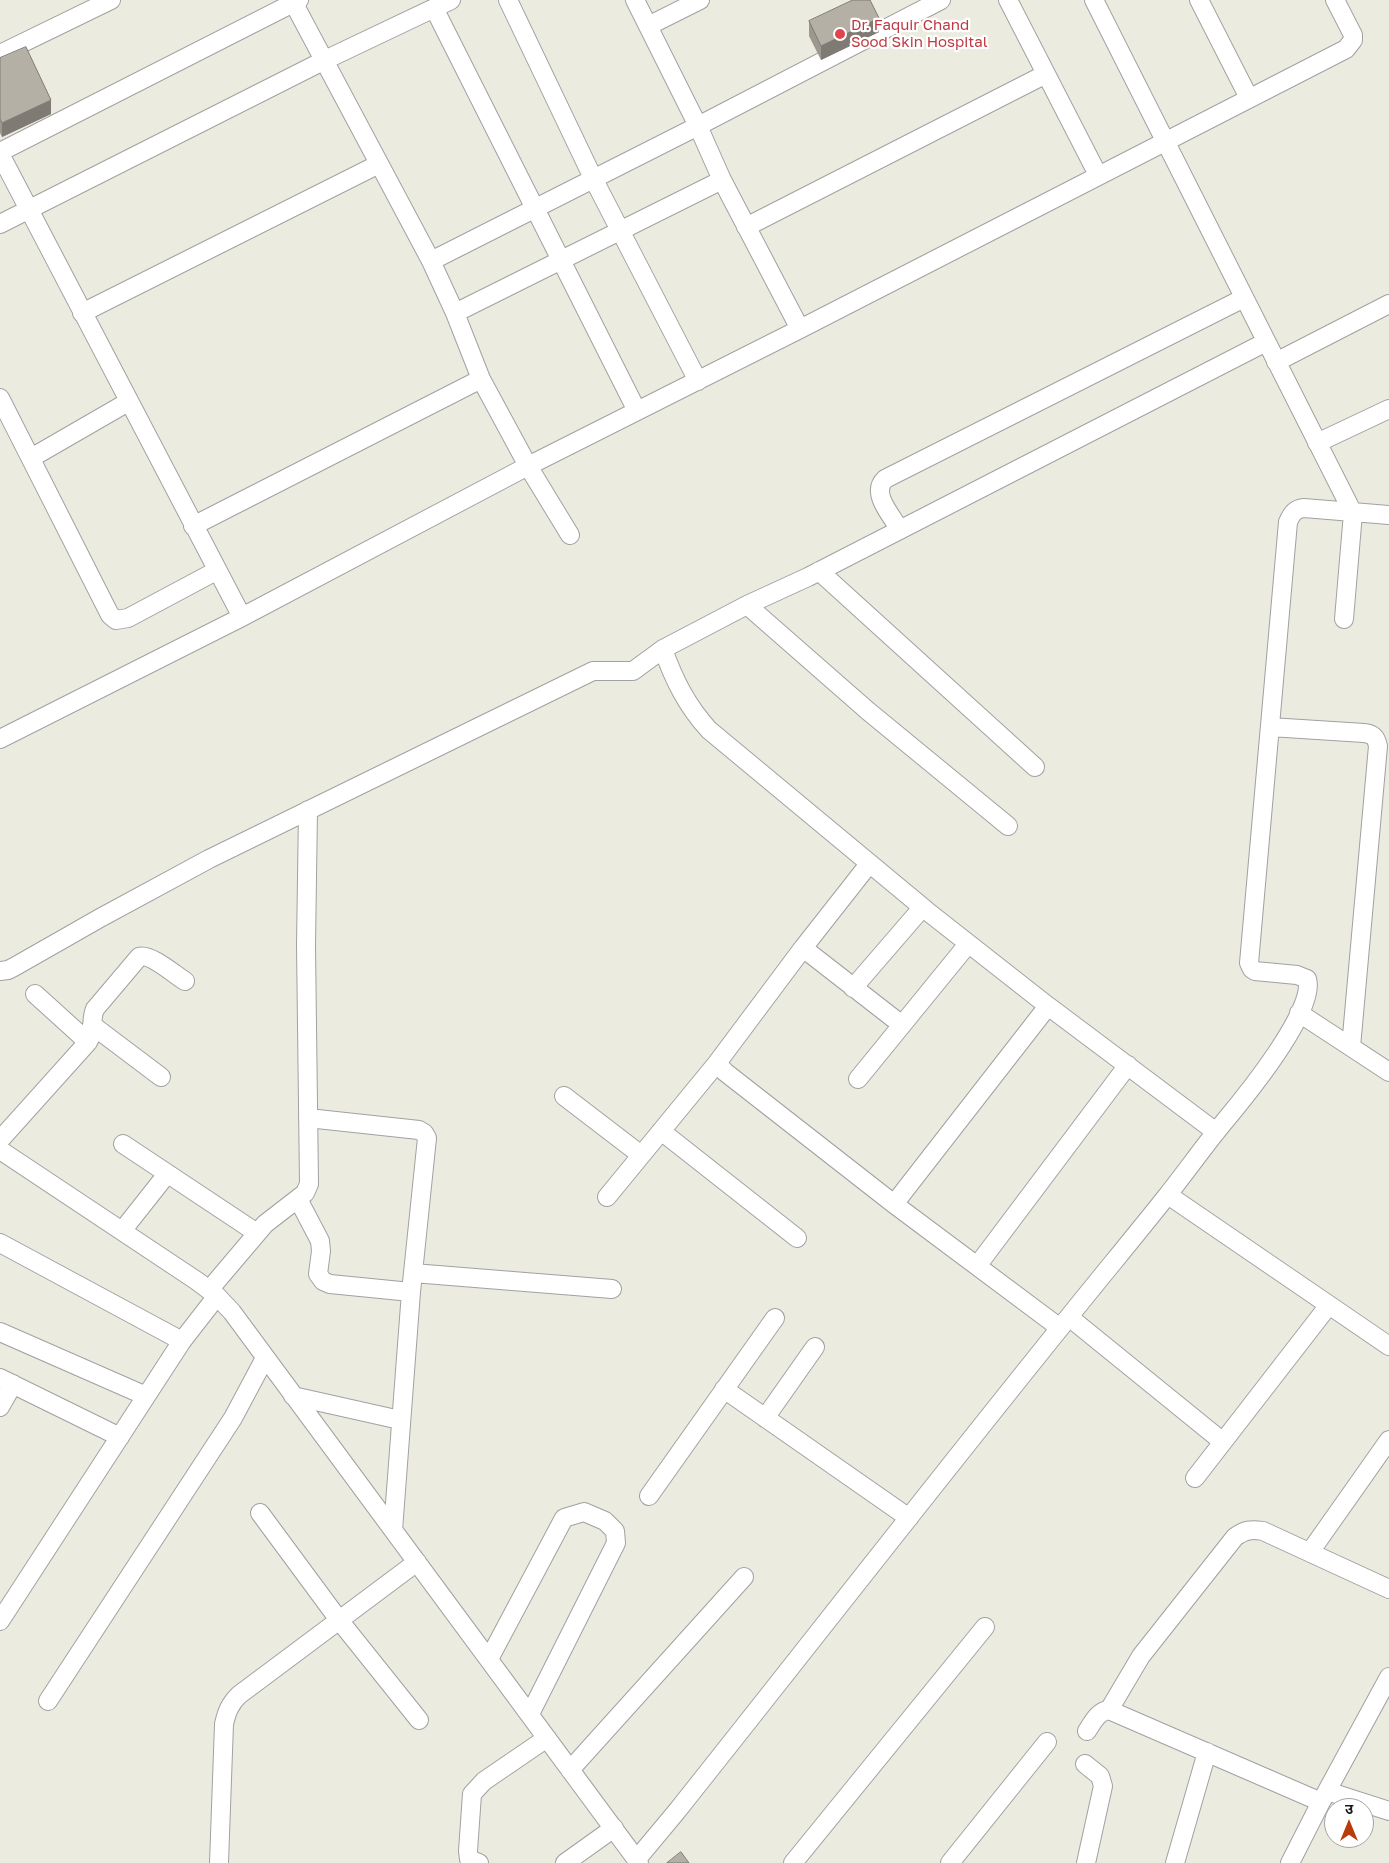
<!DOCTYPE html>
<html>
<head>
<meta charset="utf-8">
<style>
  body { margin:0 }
  #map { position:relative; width:1389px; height:1863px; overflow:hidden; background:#ecebe0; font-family:"Golos Text","Noto Sans Devanagari",sans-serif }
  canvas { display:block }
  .north { position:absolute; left:1324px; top:1798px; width:50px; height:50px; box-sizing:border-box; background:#fff; border:1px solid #a3a3a3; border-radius:50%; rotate:0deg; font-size:14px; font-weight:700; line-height:20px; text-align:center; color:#1a1a1a }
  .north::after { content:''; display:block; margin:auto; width:18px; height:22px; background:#b93b0c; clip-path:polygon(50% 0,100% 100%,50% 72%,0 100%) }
</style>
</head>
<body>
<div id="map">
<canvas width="1389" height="1863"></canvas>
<div class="north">उ</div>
</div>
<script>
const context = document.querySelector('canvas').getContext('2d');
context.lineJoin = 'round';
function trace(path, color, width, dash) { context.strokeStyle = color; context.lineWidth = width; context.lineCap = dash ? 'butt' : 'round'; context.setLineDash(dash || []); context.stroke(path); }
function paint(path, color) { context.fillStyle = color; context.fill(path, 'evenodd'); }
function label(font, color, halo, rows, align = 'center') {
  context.font = font + ' "Golos Text",sans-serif'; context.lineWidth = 4.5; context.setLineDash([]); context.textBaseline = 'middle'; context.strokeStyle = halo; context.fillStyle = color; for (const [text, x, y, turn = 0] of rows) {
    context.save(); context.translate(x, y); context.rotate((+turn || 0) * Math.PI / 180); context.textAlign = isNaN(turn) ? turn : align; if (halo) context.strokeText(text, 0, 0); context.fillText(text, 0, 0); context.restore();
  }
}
const minor = new Path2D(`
  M508 0 593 178 698 381
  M635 0 698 126 722 180 800 329
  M1008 0 1098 175
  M1094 0 1353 513 1344 619
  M1199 0 1249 98
  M434 8 637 411
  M648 26 700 0
  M0 54 111 0
  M0 152 299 0
  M0 154 242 617
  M0 224 325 60 451 0
  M746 227 1046 74
  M431 261 698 126 941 0
  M82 313 379 164
  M455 313 722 180
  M1276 362 1389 304
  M0 398 110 615 116 620 128 618 216 571
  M1317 443 1389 409
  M31 458 128 402
  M193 526 481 379
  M900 530C892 516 870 493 885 479L1244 298
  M570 535 528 466 800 329 1346 49 1353 40V35L1335 0
  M819 571 1035 767
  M747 605 868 711 1008 826
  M663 649C674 680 687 706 709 730L927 911 1048 1006 1216 1132
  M1270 727 1364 733C1373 734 1376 737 1378 746L1351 1047
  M0 739 242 617 528 466 481 379 455 313 431 261 292 0
  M803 948 902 1025
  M0 971 8 970 14 967 100 918 209 859 593 671H633L663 649 747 605 808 577 1266 342
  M853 988 922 908
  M35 994 88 1042
  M1299 1013 1389 1072
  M92 1025 161 1077
  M717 1063 725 1072 894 1204 1060 1328
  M858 1079 968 944
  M564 1096 641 1155
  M308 1118 419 1130 424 1133 427 1138 411 1292 393 1530
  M661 1131 797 1238
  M0 1140 88 1042C95 1032 90 1020 95 1009L139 957C150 953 175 975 185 981
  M123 1144 257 1233
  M0 1150 197 1281 217 1296 232 1312 639 1863
  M1168 1195 1389 1346
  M607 1197 717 1063 803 948 869 864
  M298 1199 320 1241 321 1251 318 1274 323 1281 330 1284 411 1292
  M894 1204 1048 1006
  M122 1231 167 1174
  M0 1243 182 1341
  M977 1266 1128 1065
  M413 1273 612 1289
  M209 1290 265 1224 305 1193 309 1184 306 945 308 810
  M1069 1317 1223 1442
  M0 1332 146 1396
  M0 1378 120 1437
  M724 1389 909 1518
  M293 1396 400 1420
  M0 1407 13 1384
  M765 1418 815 1347
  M1195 1478 1329 1305
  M649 1496 775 1318
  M260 1513 339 1620 419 1720
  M1310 1552 1389 1440
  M0 1621 182 1341 217 1296
  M489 1659 564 1518 584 1512 605 1521 615 1531 616 1543 530 1714
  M48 1701 233 1418 265 1358
  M1109 1710 1141 1656 1235 1537C1245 1530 1251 1529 1263 1531L1389 1589
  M1087 1731C1093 1722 1098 1711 1109 1710L1321 1802
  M1085 1764 1100 1776 1103 1786 1086 1863
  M570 1770 744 1577
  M1327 1791 1389 1811
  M637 1859 677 1811C805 1650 931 1488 1060 1328 1095 1284 1131 1241 1166 1197 1186 1172 1204 1146 1224 1122 1244 1098 1317 1009 1307 979L1297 975 1255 971 1252 969 1249 963 1288 522C1292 513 1295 509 1304 508L1389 515
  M219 1863 224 1724C227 1711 230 1704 239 1695L417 1562
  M479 1863 469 1859 468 1851 472 1794 484 1781 547 1738
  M565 1863 614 1828
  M793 1863 985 1627
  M950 1863 1047 1742
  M1175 1863 1207 1752
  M1290 1863 1321 1802 1389 1677`);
const wall = new Path2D(`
  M809 21 879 32 821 60 809 36Z
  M0 58 51 114 2 137 0 133Z`);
const shadedWall = new Path2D(`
  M879 18V32L821 60V46Z
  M51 100V114L2 137V123Z`);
const building = new Path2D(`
  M853 0H870L879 18 821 46 809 21Z
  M26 47 51 100 2 123 0 119V58Z
  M681 1852 689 1863H667Z`);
const markers = [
  [840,34,6,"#e0444e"]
];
const healthNames = [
  ["Dr. Faquir Chand",851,25],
  ["Sood Skin Hospital",851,42]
];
trace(minor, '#a1a1a1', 20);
trace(minor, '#fff', 18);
paint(wall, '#9c978f');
paint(shadedWall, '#7f7b74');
paint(building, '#b5b0a6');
trace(building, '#7f7b74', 1);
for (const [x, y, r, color] of markers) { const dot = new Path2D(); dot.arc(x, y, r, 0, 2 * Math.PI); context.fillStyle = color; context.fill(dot); trace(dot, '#fff', 2); }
label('15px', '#be3a42', '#fff', healthNames, 'left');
</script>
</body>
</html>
